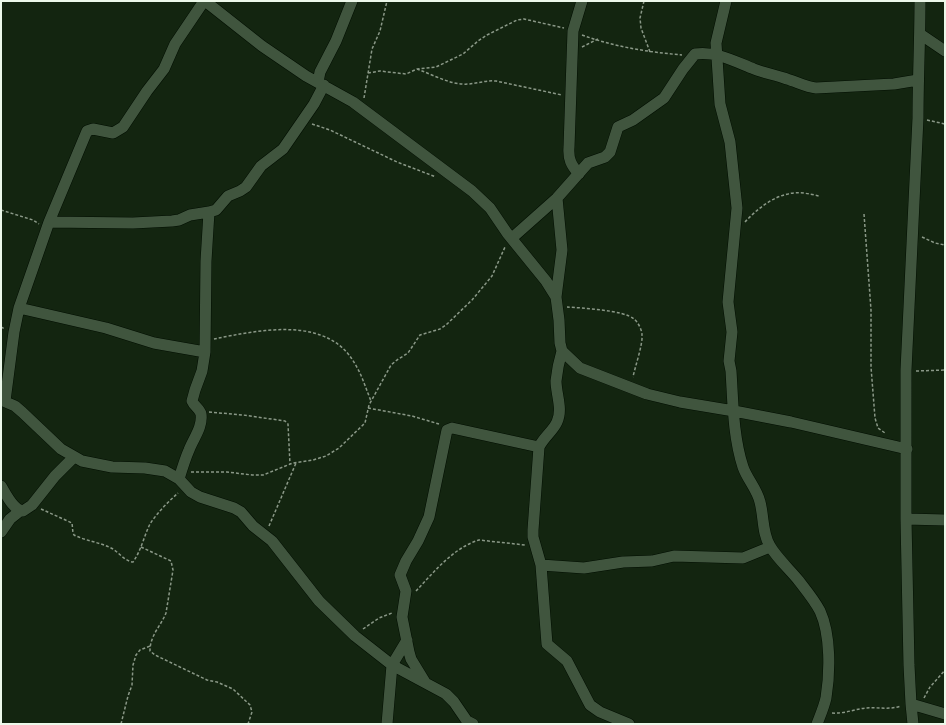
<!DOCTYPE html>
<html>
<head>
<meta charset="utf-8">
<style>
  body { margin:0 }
  #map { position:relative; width:946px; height:725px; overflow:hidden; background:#132510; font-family:Quicksand,sans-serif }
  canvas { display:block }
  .frame { position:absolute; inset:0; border:2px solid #ecf8ea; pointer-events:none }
</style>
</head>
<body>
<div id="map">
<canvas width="946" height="725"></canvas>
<div class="frame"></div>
</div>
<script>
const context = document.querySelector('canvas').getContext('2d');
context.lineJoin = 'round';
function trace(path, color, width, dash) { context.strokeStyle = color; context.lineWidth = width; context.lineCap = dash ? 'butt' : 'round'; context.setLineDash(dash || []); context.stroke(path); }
const path = new Path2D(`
  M644 1 640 18 641 28 650 52
  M582 35C615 47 648 52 682 55
  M582 47 598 39
  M417 69C431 74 447 83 462 84 474 85 484 80 496 81L562 95
  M368 73 380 71 406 74 417 69 436 67 463 54 478 41 487 35 517 20 524 19 564 28
  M364 98 372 49 380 31 387 1
  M927 120 945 124
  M312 124 330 130 397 162 436 177
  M1 210 33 220 39 224
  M864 214 871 310V367L875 418 878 428 885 433
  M745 222C756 210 772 197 788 194 798 191 810 194 819 196
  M922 237 935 243 945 245
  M567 307C581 308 624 310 634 319 638 322 642 330 642 335 643 344 635 367 633 377
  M1 327 5 329
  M214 339C259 330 328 315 355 364 362 375 366 389 371 401
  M916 371 945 370
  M368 408 412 416 439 424
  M209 412 243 415 285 421 288 424 290 464
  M191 472H227L252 475H263L293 463 313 460 326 456 339 448 365 423 369 405 391 365 397 360 408 353 420 335 440 329 446 325 472 300 492 276 505 247
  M41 509 72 523 73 533 74 535C86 541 99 542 111 548 119 552 124 561 133 562 141 551 144 536 150 524 157 513 168 502 178 493
  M269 526 296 463
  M141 547 171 561 173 570 166 613C161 626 150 635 150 651L155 655 207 680 217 682 233 689 250 705 252 712 248 724
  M416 591C434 572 453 548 479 540L525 545
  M363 629 379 618 392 613
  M924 698 930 687 945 670
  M832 713C844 714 855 709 866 708 878 707 890 710 901 706
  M121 724 128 696 132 685 133 665 136 655 140 650 150 646`);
const minor = new Path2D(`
  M205 1 262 46 306 76 353 102 472 191 490 208 507 233 546 281 556 297 559 320 560 343 562 351 580 368 647 394 680 402 734 411 791 422 907 449
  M726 1 716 43 720 104 730 142 737 208 728 302 732 332 729 361 731 371C733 402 733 436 743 467 747 479 757 489 760 502 764 517 762 533 770 546 776 557 791 571 799 581 806 590 815 601 820 611 831 635 830 673 826 698 824 707 820 716 817 724
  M920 34 945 51
  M318 82 320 72 336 41 352 1
  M579 174C571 165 568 159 569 147L573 31 582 1
  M49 222 133 223 172 221 179 220 190 215 209 212 216 210 228 196 240 191 246 187 261 166 283 149 314 104 324 85
  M512 238 557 198 588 163 605 157 610 152 618 127 633 120 664 98 683 69 695 54C716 51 734 61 754 69 764 73 776 75 787 79 797 82 806 87 816 88L894 84 918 80
  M556 297 562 250 557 198
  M19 308 106 328 154 343 205 352
  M562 351C559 361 557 371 556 381 556 394 563 409 557 422 553 431 544 437 539 447L533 530V537L541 565 547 644 567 661 590 705 600 712 629 724
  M1 400 15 406 22 412 61 449 82 461 112 467 145 468 165 471 179 479 191 492 200 497 234 508 241 512 253 526 272 541 319 601 355 636 392 665 446 694 454 702 467 721 473 724
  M5 401 14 332 19 308 49 222 87 131 93 129 113 133 123 127 147 91 164 69 175 44 204 1
  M179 479C182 469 185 459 189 450 193 439 203 427 201 414 200 409 194 406 192 401L195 390 202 371 205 352 206 261 209 212
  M1 486C6 494 13 510 23 511L32 505 55 476 74 457
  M906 519 945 520
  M1 532 10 519 20 511
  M541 565 584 568 623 562 652 561 674 556 743 558 770 547
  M425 682 411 659 409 652 402 617 406 591 400 575 406 561 418 541 429 517 447 430 452 428 539 447
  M911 704 945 714
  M387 724 392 665 407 640
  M913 724 911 704 909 665 906 519V370L918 118C918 79 920 40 920 1`);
trace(minor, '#010e00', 12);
trace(path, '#8a9887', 1.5, [3, 2]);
trace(minor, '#40553e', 11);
</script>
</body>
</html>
